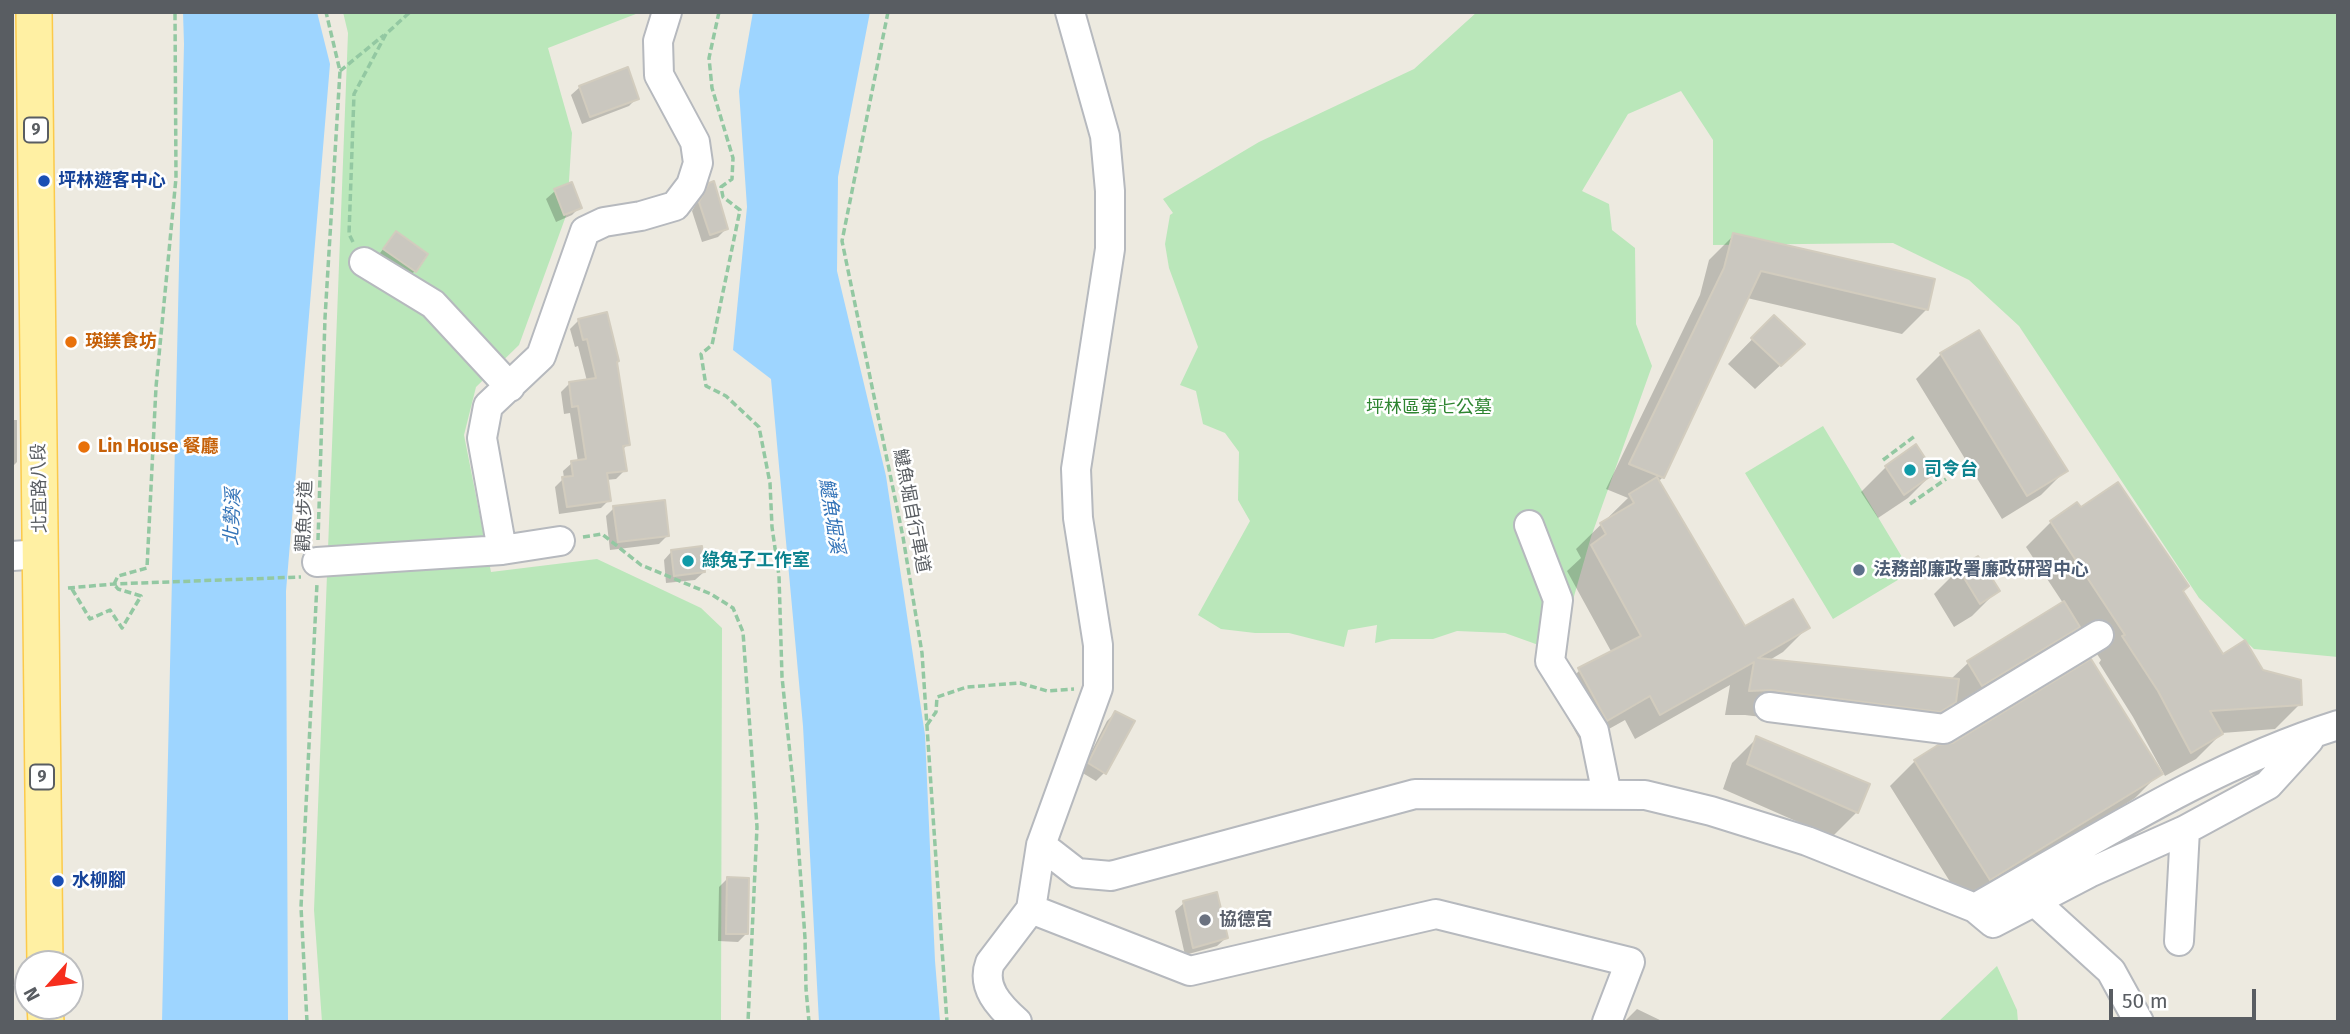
<!DOCTYPE html>
<html>
<head>
<meta charset="utf-8">
<style>
  body { margin:0 }
  #map { position:relative; width:2350px; height:1034px; overflow:hidden; background:#edeae0; font-family:"Fira Sans",sans-serif }
  canvas { display:block }
  .frame { position:absolute; inset:0; border:14px solid #595d62; pointer-events:none }
  .north { position:absolute; left:14px; top:950px; width:70px; height:70px; box-sizing:border-box; background:#fff; border:2px solid #bdbec0; border-radius:50%; rotate:242deg; font-size:19px; font-weight:700; line-height:28px; text-align:center; color:#595d62 }
  .north::after { content:''; display:block; margin:auto; width:24px; height:32px; background:#f62e1d; clip-path:polygon(50% 0,100% 100%,50% 72%,0 100%) }
  .scale { position:absolute; left:2109px; top:989px; width:147px; height:32px; box-sizing:border-box; border:4px solid #595d62; border-top:0; padding-left:9px; font-size:21px; line-height:24px; white-space:nowrap; color:#595d62; -webkit-text-stroke:5px #fff; paint-order:stroke }
</style>
</head>
<body>
<div id="map">
<canvas width="2350" height="1034"></canvas>
<div class="frame"></div>
<div class="north">N</div>
<div class="scale">50 m</div>
</div>
<script>
const context = document.querySelector('canvas').getContext('2d');
context.lineJoin = 'round';
function paint(path, color) { context.fillStyle = color; context.fill(path, 'evenodd'); }
function trace(path, color, width, dash) { context.strokeStyle = color; context.lineWidth = width; context.lineCap = dash ? 'butt' : 'round'; context.setLineDash(dash || []); context.stroke(path); }
function label(font, color, halo, rows, align = 'center') {
  context.font = font + ' "Fira Sans","Noto Sans TC",sans-serif'; context.lineWidth = 5; context.setLineDash([]); context.textBaseline = 'middle'; context.strokeStyle = halo; context.fillStyle = color; for (const [text, x, y, turn = 0] of rows) {
    context.save(); context.translate(x, y); context.rotate((+turn || 0) * Math.PI / 180); context.textAlign = isNaN(turn) ? turn : align; if (halo) context.strokeText(text, 0, 0); context.fillText(text, 0, 0); context.restore();
  }
}
const green = new Path2D(`
  M343 12H641L548 48 572 133 567 213 519 345 476 387 464 435 491 572 597 559 701 608 722 628 721 1022H322L314 910 348 33Z
  M1477 12H2338V657L2254 649 2199 598 2019 326 1969 280 1893 243 1713 245V140L1681 91 1628 114 1582 191 1609 204 1612 230 1635 248 1636 324 1652 366 1591 537 1558 652 1505 633 1457 631 1433 639H1391L1375 643 1377 625 1348 630 1344 647 1289 633H1255L1221 629 1198 615 1250 521 1238 500 1239 452 1225 433 1203 424 1196 391 1180 385 1198 347 1169 268 1165 244 1170 215 1173 213 1163 199 1259 142 1414 69Z
  M1823 426 1911 572 1833 619 1745 473Z
  M1997 966 2017 1010 2018 1022H1938Z`);
const water = new Path2D(`
  M183 12H317L330 64 286 591 288 1022H162L184 44Z
  M753 12H870L838 177 837 271 886 476 925 735 935 961 940 1022H819L803 726 771 379 733 350 747 207 739 91Z`);
const shadow = new Path2D(`
  M580 87 637 98 629 106 582 124 571 95Z
  M710 185 726 229 718 237 702 242 692 211 701 194Z
  M555 191 580 207 572 215 556 222 546 199Z
  M396 233 415 271 406 279 376 258Z
  M1734 235 1927 309 1902 334 1747 298 1663 477 1658 482 1745 628 1808 627 1783 652 1768 661 1951 679 1968 663 2063 603 2026 547 2051 522 2181 592 2223 656 2262 672 2300 704 2275 729 2222 733 2196 759 2165 776 2133 717 2099 663 2101 660 2078 626 2053 652 1957 710 1953 703 1929 727 1914 736 1745 715H1725L1730 685 1635 739 1625 720 1582 744 1555 695 1580 670 1612 653 1567 571 1581 558 1576 549 1628 498 1606 489 1700 295 1709 260Z
  M606 314 628 444 622 450 625 470 616 479 606 480 609 500 601 508 559 514 555 487 564 478 563 471 572 463 578 462 570 413 564 414 561 392 569 384 587 381 578 346 575 347 570 329 578 321Z
  M1774 317 1803 344 1755 389 1728 364Z
  M1941 354 2066 470 2041 495 2002 519 1916 379Z
  M12 420H17V462L12 467Z
  M1886 467 1933 473 1908 498 1878 518 1861 492Z
  M614 508 667 536 659 544 610 550 606 516Z
  M672 551 704 572 695 580 666 583 664 560Z
  M1977 558 1997 591 1972 616 1954 627 1934 594 1959 569Z
  M1115 713 1132 722 1104 773 1096 781 1081 772 1107 721Z
  M1757 738 1857 812 1832 837 1723 789 1732 763Z
  M1915 761 2160 773 2135 798 1964 904 1890 786Z
  M727 879 747 933 738 942 718 941 719 887Z
  M1184 903 1226 938 1217 946 1185 955 1175 911Z
  M1637 1009 1664 1022H1624Z`);
const building = new Path2D(`
  M628 67 639 99 590 117 579 86Z
  M714 181 728 229 710 235 699 202 709 183Z
  M572 182 582 208 564 215 554 189Z
  M396 231 428 254 416 272 383 249Z
  M1733 233 1935 279 1928 310 1761 271 1664 478 1629 464 1724 268Z
  M607 312 619 361 617 362 630 445 623 446 627 471 607 473 611 501 567 507 562 477 573 476 571 461 586 459 578 406 572 407 569 382 596 378 587 339 583 340 578 319Z
  M1774 315 1805 344 1781 366 1751 338Z
  M1979 330 2068 471 2027 496 1940 353Z
  M1916 444 1935 473 1904 495 1885 466Z
  M1657 477 1745 626 1793 599 1810 628 1758 658 1959 679 1956 702 1940 712 1771 690 1749 691 1754 662 1660 715 1650 696 1607 721 1578 668 1641 636 1591 545 1606 534 1600 523 1634 503 1629 494Z
  M2118 482 2189 586 2183 591 2223 654 2245 640 2263 670 2301 680 2302 705 2210 711 2223 734 2191 753 2158 691 2122 636 2125 635 2050 521 2077 502 2081 507Z
  M665 500 669 536 618 542 613 506Z
  M702 546 705 572 674 576 671 550Z
  M1978 556 2000 591 1980 604 1958 568Z
  M2064 601 2080 627 1982 686 1967 661Z
  M2091 659 2163 774 1990 880 1914 760 1938 745 1953 743Z
  M1115 711 1135 721 1106 774 1088 763Z
  M1756 736 1870 784 1858 813 1747 764Z
  M727 877 749 878 748 934H726Z
  M1217 892 1228 938 1193 948 1183 901Z`);
const path = new Path2D(`
  M719 12 709 58 712 88 733 158 732 179 721 187 723 197 740 210 712 345 701 354 706 386 726 396 759 427 770 483 772 527 779 576 782 677 796 812 805 938 806 989 809 1022
  M888 12 842 241 903 537 922 653 947 1022
  M340 71 384 35
  M353 242 349 234 354 94 386 34 410 12
  M1883 460 1915 436
  M1910 504 1946 479
  M583 537 602 534 641 565 711 594 733 608 743 632 757 827 748 1022
  M318 540 325 318 340 71 326 12
  M114 584 118 576 147 568 156 387 176 178 175 12
  M68 588 114 584 301 577
  M72 589 90 619 110 610 122 628 141 596 118 589 114 584
  M927 725 936 712 937 697 967 687 1020 683 1047 691 1074 689
  M307 1022 301 907 317 583`);
const minor = new Path2D(`
  M364 262 433 304 510 387
  M1529 525 1558 600 1550 661 1594 731 1607 795
  M502 550 482 438 488 406 541 356 585 231 604 222 641 216 675 206 691 185 698 163 695 142 659 75 658 41 667 12
  M12 556 41 554
  M317 562 502 550 560 541
  M1769 707 1944 729 2099 635
  M1041 845 1077 873 1111 876 1415 794 1645 795 1711 811 1807 841 1975 908C2092 842 2208 766 2338 725
  M2034 901 2111 971 2139 1022
  M1975 908 1993 923 2089 873 2185 830 2268 785 2309 740
  M1031 909 1190 971 1436 914 1630 962 1607 1022
  M2179 941 2185 830
  M1017 1022C999 1006 981 987 990 963L1031 909 1041 845 1098 688V645L1078 518 1076 469 1110 249V191L1105 136 1070 12`);
const major = new Path2D(`
  M34 12 45 964
  M45 1006 46 1022`);
const markers = [
  [44,181,7,"#1a4fb4"],
  [71,342,7,"#e8710a"],
  [84,447,7,"#e8710a"],
  [1910,470,7,"#0f9aa8"],
  [688,561,7,"#0f9aa8"],
  [1859,570,7,"#5c6f8a"],
  [58,881,7,"#1a4fb4"],
  [1205,920,7,"#6b7280"]
];
const shields = [
  [36,130,24],
  [42,777,24]
];
const shieldNames = [
  ["9",36,130],
  ["9",42,777]
];
const transitNames = [
  ["坪林遊客中心",58,181],
  ["水柳腳",72,881]
];
const foodNames = [
  ["瑛鎂食坊",85,342],
  ["Lin House 餐廳",98,447]
];
const parkNames = [
  ["坪林區第七公墓",1429,408]
];
const cultureNames = [
  ["司令台",1924,470],
  ["綠兔子工作室",702,561]
];
const streetNames = [
  ["北宜路八段",40,488,-91],
  ["𩻸魚堀自行車道",911,511,79],
  ["觀魚步道",305,516,-88]
];
const serviceNames = [
  ["法務部廉政署廉政研習中心",1873,570]
];
const worshipNames = [
  ["協德宮",1219,920]
];
const waterNames = [
  ["𩻸魚堀溪",831,516,81],
  ["北勢溪",233,517,-88]
];
paint(green, '#bae7ba');
paint(water, '#9ed5ff');
paint(shadow, '#0003');
paint(building, '#cac7bf');
trace(building, '#d2ccbe', 2);
trace(minor, '#b6b9be', 32);
trace(major, '#fcca4a', 38);
trace(path, '#93c8a2', 3.5, [7, 3.5]);
trace(minor, '#fff', 28);
trace(major, '#fff0a3', 35);
for (const [x, y, r, color] of markers) { const dot = new Path2D(); dot.arc(x, y, r, 0, 2 * Math.PI); context.fillStyle = color; context.fill(dot); trace(dot, '#fff', 2.5); }
for (const [x, y, w] of shields) { const box = new Path2D(); box.roundRect(x - w / 2, y - 12.5, w, 25, 5); context.fillStyle = '#fff'; context.fill(box); trace(box, '#595d62', 2); }
label('bold 16px', '#595d62', null, shieldNames);
label('bold 18px', '#164399', '#fff', transitNames, 'left');
label('bold 18px', '#c56008', '#fff', foodNames, 'left');
label('18px', '#2e8531', '#fff', parkNames);
label('bold 18px', '#0d838f', '#fff', cultureNames, 'left');
label('18px', '#595d62', '#fff', streetNames);
label('bold 18px', '#4e5e75', '#fff', serviceNames, 'left');
label('bold 18px', '#5b616d', '#fff', worshipNames, 'left');
label('italic 19px', '#3474b8', '#fff', waterNames);
</script>
</body>
</html>
